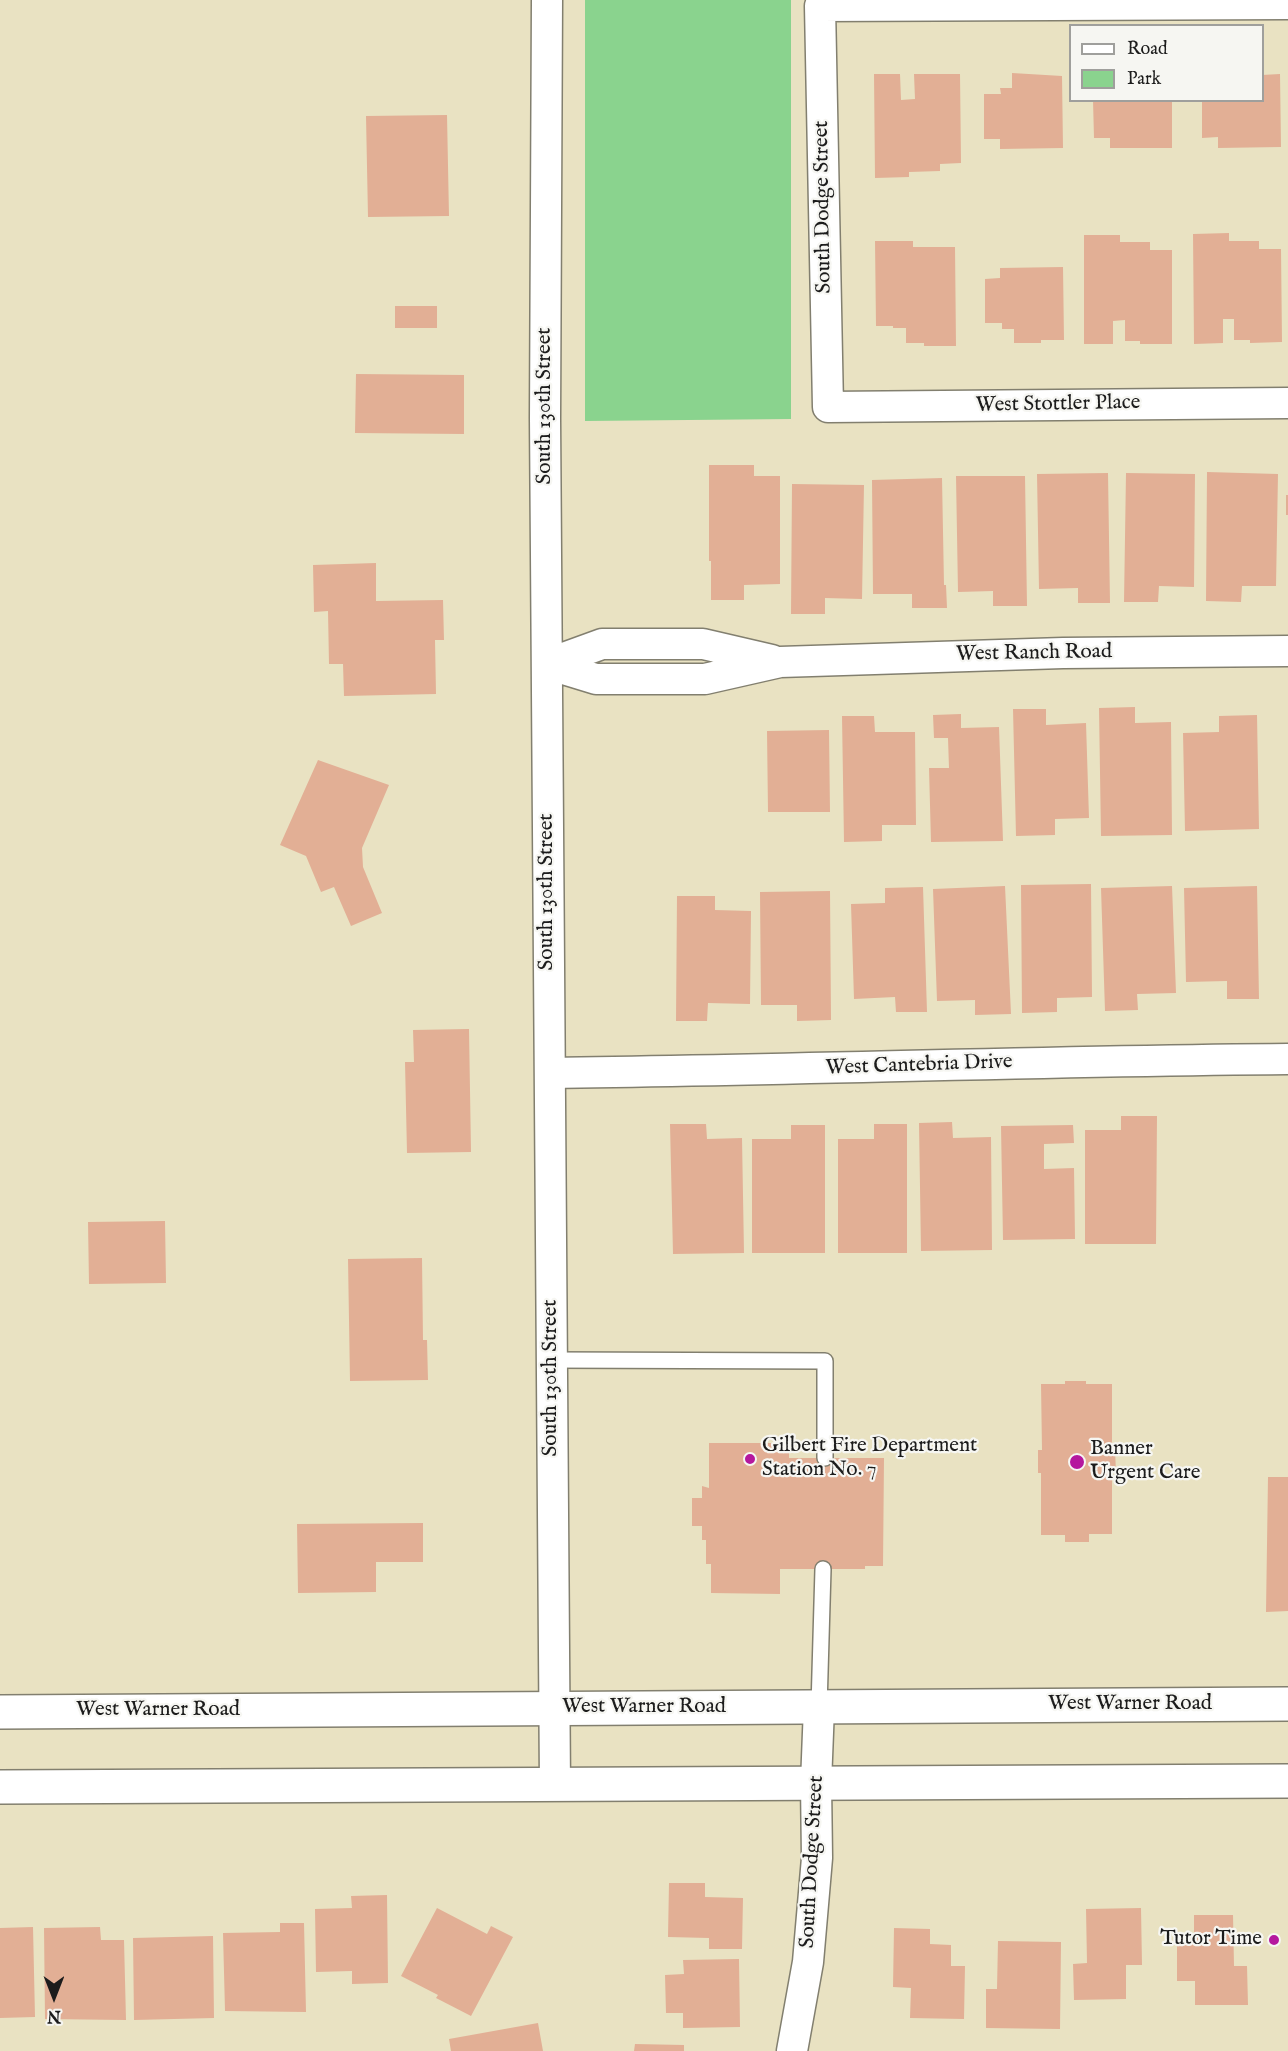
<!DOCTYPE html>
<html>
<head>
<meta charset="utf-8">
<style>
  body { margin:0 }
  #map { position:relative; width:1288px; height:2051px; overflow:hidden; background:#e9e2c2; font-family:"IM FELL English",serif }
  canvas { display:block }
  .legend { position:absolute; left:1069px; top:24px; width:195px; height:78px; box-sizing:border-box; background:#f6f6f2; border:2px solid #9f9f9c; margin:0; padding:8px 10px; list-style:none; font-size:18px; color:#1c1c1c }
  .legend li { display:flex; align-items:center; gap:12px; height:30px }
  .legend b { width:30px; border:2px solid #9f9f9c }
  .north { position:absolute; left:24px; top:1967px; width:60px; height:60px; -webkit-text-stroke:4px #f6f6f2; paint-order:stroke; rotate:180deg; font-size:16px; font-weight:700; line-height:24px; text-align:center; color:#1c1c1c }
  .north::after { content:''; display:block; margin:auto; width:21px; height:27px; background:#1c1c1c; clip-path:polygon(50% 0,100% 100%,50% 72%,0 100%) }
</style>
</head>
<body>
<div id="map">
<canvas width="1288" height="2051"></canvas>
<ul class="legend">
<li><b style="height:8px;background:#fff"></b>Road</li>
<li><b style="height:16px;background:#8ad38e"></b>Park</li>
</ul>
<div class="north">N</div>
</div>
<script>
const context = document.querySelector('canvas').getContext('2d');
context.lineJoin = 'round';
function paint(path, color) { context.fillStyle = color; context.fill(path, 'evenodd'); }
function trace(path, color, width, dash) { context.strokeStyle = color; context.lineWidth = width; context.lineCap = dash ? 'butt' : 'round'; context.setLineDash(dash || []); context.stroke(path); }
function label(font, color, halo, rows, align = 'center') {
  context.font = font + ' "IM FELL English",serif'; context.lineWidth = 4.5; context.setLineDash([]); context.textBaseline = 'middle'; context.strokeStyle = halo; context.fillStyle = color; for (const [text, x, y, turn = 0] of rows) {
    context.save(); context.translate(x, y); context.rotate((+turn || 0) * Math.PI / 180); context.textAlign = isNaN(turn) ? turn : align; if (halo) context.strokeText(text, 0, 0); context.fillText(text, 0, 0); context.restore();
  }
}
const green = new Path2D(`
  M585 0H791V419L585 421Z`);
const building = new Path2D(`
  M1012 73 1062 76 1063 148 1000 149V139H984V94H1001L1000 88H1012Z
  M874 74H900L901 100 915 99 914 74H960L961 163 940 164V171L909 172V177L875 178Z
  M1280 74 1281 147 1218 148V137L1202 138V100H1262V75Z
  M1093 100H1172V148H1110V138H1094Z
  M447 115 449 216 368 217 366 116Z
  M1229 233V241H1259V249H1281L1282 342 1250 343V340H1234V319H1223V343L1194 344 1193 234Z
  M1084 235H1120V242H1150V250H1172V344H1140V341H1125V320L1113 321V344H1084Z
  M875 241H913V247H955L956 346H924V343H906V328H893V326H876Z
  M1063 267 1064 340H1041V343H1014V329H1002V323H985V279L1000 278V268Z
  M395 306H437V328H395Z
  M356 374 464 375V434L355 433Z
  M709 465H754V476H780V584L744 585V600H711V561H709Z
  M1207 472 1278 474 1276 586H1242L1241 602 1206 601Z
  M1108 473 1110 603H1078V588L1039 589 1037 474Z
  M1126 473 1195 474 1194 587 1159 586 1158 602H1124Z
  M956 476H1025L1027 606H993V591L958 592Z
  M942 478 944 585H946L947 608H912V594H873L872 480Z
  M792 484 864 485 862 599 825 598V614H791Z
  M1286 495H1288V515H1286Z
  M376 563V601L443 600 444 640H435L436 694 344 696 343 664H329L328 611 314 612 313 565Z
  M1135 707V723L1171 722 1172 835 1101 836 1099 708Z
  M1013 709H1046V725L1086 723 1089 818 1055 819V835L1016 836Z
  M961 714V728L999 727 1003 841 931 842 929 768H949L948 738H934L933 715Z
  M1257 715 1259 829 1185 831 1183 733 1219 732V716Z
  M842 716H874L875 732H915L916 825H882V841L844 842Z
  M829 730 830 812H768L767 731Z
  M318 760 389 785 362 848 363 867 382 913 351 926 334 887 321 892 306 856 280 845Z
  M1091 884 1092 997 1057 998V1012L1022 1013 1021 885Z
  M1005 886 1011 1014 975 1015V1000L937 1001 933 889Z
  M1172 886 1176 993 1137 994 1138 1010 1105 1011 1101 888Z
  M1257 886 1259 999H1227V981L1186 982 1184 888Z
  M923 887 927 1012H896L895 997 854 999 851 904 885 903V888Z
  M830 891 831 1020 797 1021V1005H761L760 892Z
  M677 896H715V910L751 911 750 1004 708 1003 707 1021H676Z
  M469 1029 471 1152 407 1153 405 1062H414L413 1030Z
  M1121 1116H1157L1156 1244H1085V1130H1121Z
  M952 1122 953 1138 991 1137 992 1250 921 1251 919 1123Z
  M670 1124H706L707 1139 742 1138 744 1253 673 1254Z
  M874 1124H907V1253H838V1139H874Z
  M791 1125H825V1253H752V1139H791Z
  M1073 1125 1074 1143 1044 1144V1169L1074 1168 1075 1239 1003 1240 1001 1126Z
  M165 1221 166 1283 89 1284 88 1222Z
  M422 1258 423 1340H427L428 1380 350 1381 348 1259Z
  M1065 1381H1086V1384H1112V1449H1115L1116 1473H1112V1534H1089V1542H1065V1535H1041V1473H1038V1450H1042L1041 1384H1065Z
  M709 1443H789V1458H884L883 1566H865V1569H780V1594L711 1593V1564H706V1540H702V1526H692V1498H702V1486L709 1488Z
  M1268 1477H1288V1611L1266 1612Z
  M423 1523V1562H376V1592L298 1593 297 1524Z
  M669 1883H705V1897L743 1898 742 1949H709V1938L668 1937Z
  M387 1895 388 1983 352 1984V1971L316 1972 315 1909 352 1908 351 1896Z
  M437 1908 487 1934 491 1926 513 1937 471 2016 436 1998 438 1995 401 1976Z
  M1141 1908 1142 1965H1126V1999L1074 2000 1073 1964 1087 1963 1086 1909Z
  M1194 1915H1233L1234 1966H1247L1248 2005H1195V1981H1177V1935H1194Z
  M280 1923H304L306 2012 225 2011 223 1933 280 1932Z
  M33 1927 35 2017 0 2018V1928Z
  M100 1927 101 1940H124L126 2020 45 2019 44 1928Z
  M894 1928 930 1929V1944L951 1945V1966H965L964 2019 910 2018 911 1988 893 1987Z
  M213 1936 214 2018 134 2020 133 1938Z
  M998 1941 1061 1942 1060 2029 986 2028V1989H997Z
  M739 1959 740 2027 683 2028V2013H666L665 1975 684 1974 683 1960Z
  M538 2023 543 2051H451L449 2039Z
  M635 2044 684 2045V2051H634Z`);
const lane = new Path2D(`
  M552 1360 825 1361V1458
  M819 1707 823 1569`);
const street = new Path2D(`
  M547 0 545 418 555 1784
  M1288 4 820 6 828 407 1288 403
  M547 664 596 679H705L780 662 1063 653 1288 651
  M547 664 602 644H703L772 660
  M550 1073C796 1070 1042 1061 1288 1059
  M792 2051 808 1962 817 1858 816 1783 819 1707`);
const secondary = new Path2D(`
  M0 1712 1288 1704
  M0 1787 1288 1781`);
const markers = [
  [750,1459,6,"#b5179e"],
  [1077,1462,8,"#b5179e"],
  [1274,1940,6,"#b5179e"]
];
const streetNames = [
  ["South Dodge Street",824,207,-91],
  ["West Stottler Place",1058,405,-1],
  ["South 130th Street",546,406,-90],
  ["West Ranch Road",1034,654,-1],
  ["South 130th Street",548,892,-90],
  ["West Cantebria Drive",919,1066,-2],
  ["South 130th Street",552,1378,-90],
  ["West Warner Road",1130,1705],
  ["West Warner Road",644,1708],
  ["West Warner Road",158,1711],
  ["South Dodge Street",813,1862,-87]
];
const poiNames = [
  ["Gilbert Fire Department",762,1447],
  ["Station No. 7",762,1471],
  ["Banner",1090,1450],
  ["Urgent Care",1090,1474],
  ["Tutor Time",1262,1940,"right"]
];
paint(green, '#8ad38e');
paint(building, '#e2af95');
trace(lane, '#827f6f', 18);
trace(street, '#827f6f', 33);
trace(secondary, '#827f6f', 36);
trace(lane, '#fff', 15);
trace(street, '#fff', 30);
trace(secondary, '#fff', 33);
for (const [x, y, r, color] of markers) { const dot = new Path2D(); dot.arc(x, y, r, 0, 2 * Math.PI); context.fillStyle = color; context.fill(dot); trace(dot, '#f6f6f2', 2); }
label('21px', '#1c1c1c', '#f6f6f2', streetNames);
label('21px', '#1c1c1c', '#f6f6f2', poiNames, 'left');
</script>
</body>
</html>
